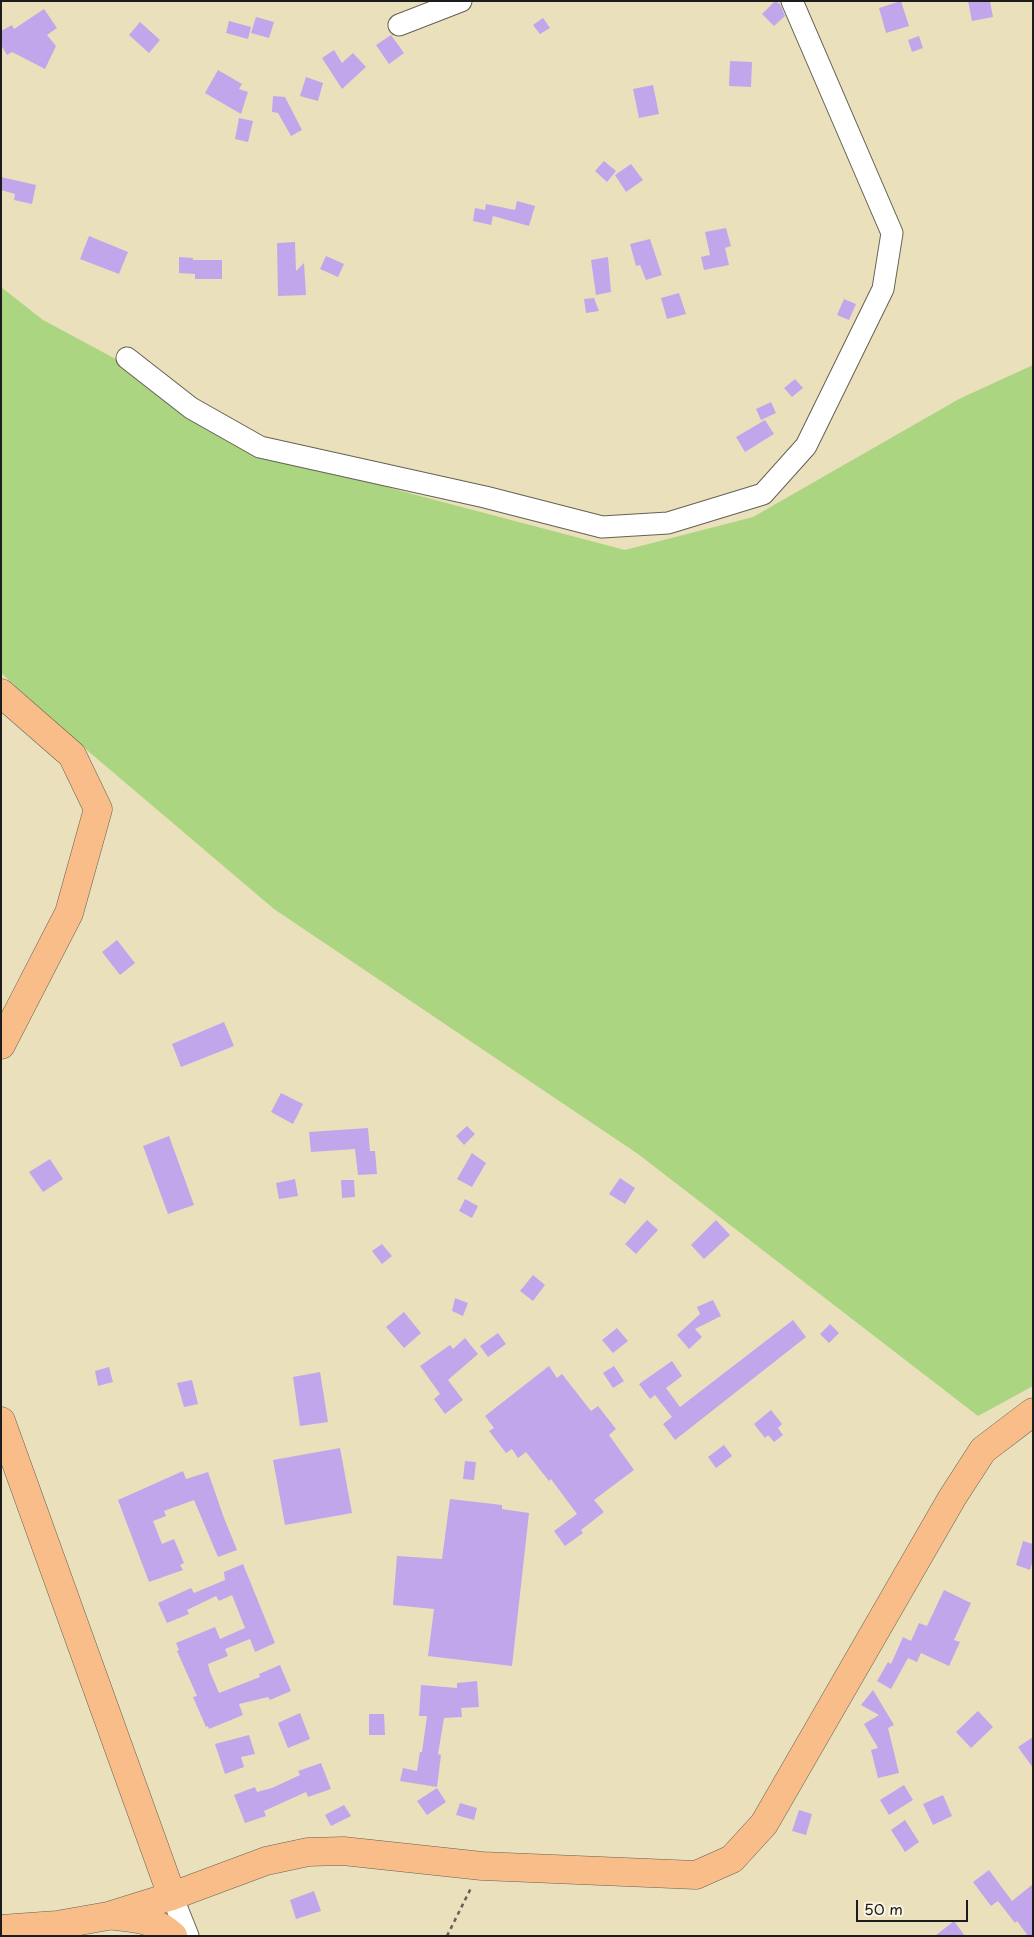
<!DOCTYPE html>
<html>
<head>
<meta charset="utf-8">
<style>
  body { margin:0 }
  #map { position:relative; width:1034px; height:1937px; overflow:hidden; background:#eae0bc; font-family:"Playpen Sans",sans-serif }
  canvas { display:block }
  .frame { position:absolute; inset:0; border:2px solid #1c1c1c; pointer-events:none }
  .scale { position:absolute; left:856px; top:1900px; width:112px; height:22px; box-sizing:border-box; border:2px solid #1c1c1c; border-top:0; padding-left:6px; font-size:15px; line-height:18px; white-space:nowrap; color:#1c1c1c; -webkit-text-stroke:4px #fcf5e5; paint-order:stroke }
</style>
</head>
<body>
<div id="map">
<canvas width="1034" height="1937"></canvas>
<div class="frame"></div>
<div class="scale">50 m</div>
</div>
<script>
const context = document.querySelector('canvas').getContext('2d');
context.lineJoin = 'round';
function paint(path, color) { context.fillStyle = color; context.fill(path, 'evenodd'); }
function trace(path, color, width, dash) { context.strokeStyle = color; context.lineWidth = width; context.lineCap = dash ? 'butt' : 'round'; context.setLineDash(dash || []); context.stroke(path); }
const green = new Path2D(`
  M1 287 43 320 311 464 401 491 625 550 753 517 959 399 1033 365V1386L978 1416 638 1154 274 909 68 734 1 673Z`);
const building = new Path2D(`
  M775 1 780 4 785 16 774 26 762 14Z
  M901 1 909 26 886 33 879 8Z
  M968 1H990L993 17 972 21Z
  M44 9 57 28 47 35 56 46 45 69 12 52 7 55 1 45V31L12 25 14 29Z
  M256 17 274 22 269 38 251 33Z
  M543 18 550 28 540 34 533 25Z
  M229 21 251 27 248 39 226 33Z
  M140 22 160 40 149 53 129 35Z
  M391 35 404 53 389 64 376 45Z
  M919 36 923 48 912 52 908 40Z
  M334 50 342 63 353 53 366 67 342 89 322 58Z
  M730 61 752 62 751 87 729 86Z
  M218 70 242 84 239 89 248 92 241 114 205 93Z
  M306 77 323 83 318 101 300 96Z
  M653 85 659 114 639 118 633 89Z
  M273 96 285 97 302 130 291 136 278 113 272 112Z
  M239 118 253 121 248 142 235 139Z
  M604 161 616 171 607 182 595 171Z
  M631 164 643 180 626 192 615 175Z
  M1 177 36 185 32 204 14 200 15 194 1 190Z
  M517 201 535 206 529 226 493 216 491 225 473 221 475 208 485 210 486 204 515 210Z
  M726 228 731 246 725 248 729 265 704 270 701 257 710 255 705 232Z
  M89 236 128 252 119 274 80 259Z
  M650 239 662 275 646 280 640 265 636 266 630 244Z
  M295 242 296 271 304 263 306 295 278 296 277 243Z
  M326 256 344 264 338 277 320 269Z
  M179 257 193 258V260H222V279H195V274L179 273Z
  M608 257 611 292 596 295 591 260Z
  M679 293 686 314 667 319 661 298Z
  M594 298 599 311 586 313 584 299Z
  M844 299 856 304 849 320 837 315Z
  M795 379 803 388 792 397 784 388Z
  M771 402 776 413 761 420 756 409Z
  M765 420 774 434 745 452 736 437Z
  M117 940 135 963 120 975 102 952Z
  M224 1022 234 1046 181 1067 172 1044Z
  M281 1093 303 1104 293 1124 271 1112Z
  M467 1126 475 1134 464 1145 456 1136Z
  M368 1128 370 1151H375L377 1174 358 1175 355 1149 311 1152 309 1132Z
  M169 1136 194 1205 168 1214 143 1146Z
  M472 1153 486 1163 472 1187 457 1179Z
  M50 1159 63 1179 43 1192 29 1172Z
  M620 1178 635 1188 625 1204 609 1194Z
  M295 1179 298 1196 279 1199 276 1183Z
  M341 1180H354L355 1197 342 1198Z
  M465 1199 478 1206 472 1218 459 1211Z
  M647 1220 658 1230 636 1254 625 1244Z
  M716 1220 730 1235 704 1259 691 1245Z
  M382 1244 392 1256 382 1264 372 1251Z
  M533 1275 545 1285 533 1301 520 1291Z
  M455 1298 468 1303 463 1316 452 1311Z
  M713 1300 721 1316 695 1329 702 1337 689 1349 677 1335 700 1314 697 1307Z
  M404 1312 421 1333 404 1348 386 1327Z
  M793 1320 806 1337 675 1440 663 1424 672 1417 655 1395 650 1399 639 1384 672 1361 682 1376 666 1388 680 1407Z
  M830 1324 839 1333 829 1343 820 1334Z
  M617 1328 628 1341 613 1353 602 1340Z
  M498 1333 506 1344 488 1357 480 1346Z
  M465 1338 478 1354 448 1380 463 1400 445 1414 434 1399 440 1394 420 1366 450 1345 453 1349Z
  M549 1366 557 1378 562 1374 591 1411 598 1406 616 1429 609 1435 634 1470 594 1500 604 1512 581 1530 583 1533 565 1546 554 1531 577 1514 551 1479 549 1481 526 1452 518 1458 512 1449 506 1453 489 1431 494 1428 485 1416Z
  M614 1366 624 1381 613 1388 603 1373Z
  M109 1367 113 1382 98 1386 95 1371Z
  M320 1372 328 1422 300 1426 293 1377Z
  M192 1380 198 1404 184 1407 177 1383Z
  M771 1410 782 1424 778 1428 783 1435 774 1442 768 1435 765 1438 754 1424Z
  M724 1445 732 1456 716 1468 708 1457Z
  M340 1448 352 1513 285 1525 273 1460Z
  M465 1461 476 1462 474 1480 463 1479Z
  M183 1471 186 1479 208 1472 224 1518 237 1550 218 1557 194 1500 164 1511 166 1516 153 1521 162 1544 174 1539 184 1563 180 1565 183 1570 149 1582 118 1500Z
  M450 1499 502 1505V1509L529 1513 512 1666 428 1656 434 1609 393 1605 397 1556 442 1559Z
  M1023 1541 1033 1544V1560L1030 1570 1016 1565Z
  M243 1564 275 1643 255 1652 250 1639 225 1649 228 1656 208 1664 210 1672 219 1693 260 1677 259 1674 280 1665 291 1691 270 1700 268 1697 239 1704 243 1715 209 1729 208 1726 206 1727 193 1697 197 1696 177 1651 179 1650 176 1643 215 1627 220 1639 245 1628 232 1595 219 1601 216 1596 187 1610 189 1614 167 1623 158 1603 191 1588 194 1593 225 1580 224 1572Z
  M944 1590 971 1603 954 1640 960 1642 949 1666 921 1653 917 1662 908 1658 891 1689 877 1681 888 1662 891 1664 903 1637 911 1641 919 1623 927 1626Z
  M477 1681 479 1707 461 1708 462 1717 444 1718 438 1754 441 1755 437 1787 400 1781 403 1768 417 1771 420 1752H422L427 1716H419L421 1685 457 1688V1683Z
  M873 1690 894 1725 888 1728 899 1773 878 1778 871 1750 878 1748 864 1724 879 1715 861 1705Z
  M978 1711 993 1727 971 1748 956 1732Z
  M300 1713 310 1739 288 1748 278 1723Z
  M369 1714H384L385 1735H369Z
  M249 1735 255 1754 241 1757 244 1767 225 1774 215 1744Z
  M1033 1737V1768L1018 1747Z
  M321 1763 331 1789 308 1797 306 1792 264 1811 266 1816 245 1823 234 1795 255 1787 257 1792 272 1788 300 1775 298 1771Z
  M904 1785 913 1800 889 1815 880 1800Z
  M437 1788 446 1802 427 1815 417 1801Z
  M943 1795 952 1816 933 1825 923 1804Z
  M460 1803 477 1808 474 1820 456 1815Z
  M344 1805 351 1816 331 1826 325 1815Z
  M799 1810 812 1814 806 1835 792 1831Z
  M905 1820 919 1842 905 1852 891 1830Z
  M989 1870 1012 1901 1033 1884V1936H1028L1017 1921 1015 1923 998 1901 991 1906 973 1882Z
  M314 1891 321 1911 296 1919 290 1900Z
  M954 1921 965 1936H935Z`);
const path = new Path2D(`
  M447 1936 472 1886`);
const minor = new Path2D(`
  M399 25 461 1
  M127 358 191 408 260 447 485 497 602 527 668 523 763 494 806 446 883 289 892 233 792 1
  M172 1896 188 1936`);
const major = new Path2D(`
  M1 693 72 755 98 809 69 913 1 1045
  M1 1421 172 1896
  M115 1916C136 1918 156 1920 173 1936
  M1 1929 57 1925 108 1916 172 1896 266 1861 308 1852 343 1851 482 1866 696 1875 732 1859 764 1824 952 1498 983 1450 1033 1412`);
paint(green, '#abd581');
paint(building, '#c1a6ec');
trace(minor, '#646154', 23);
trace(major, '#646154', 29);
trace(path, '#646154', 2.5, [4, 4]);
trace(minor, '#fff', 21);
trace(major, '#f8bd88', 28);
</script>
</body>
</html>
